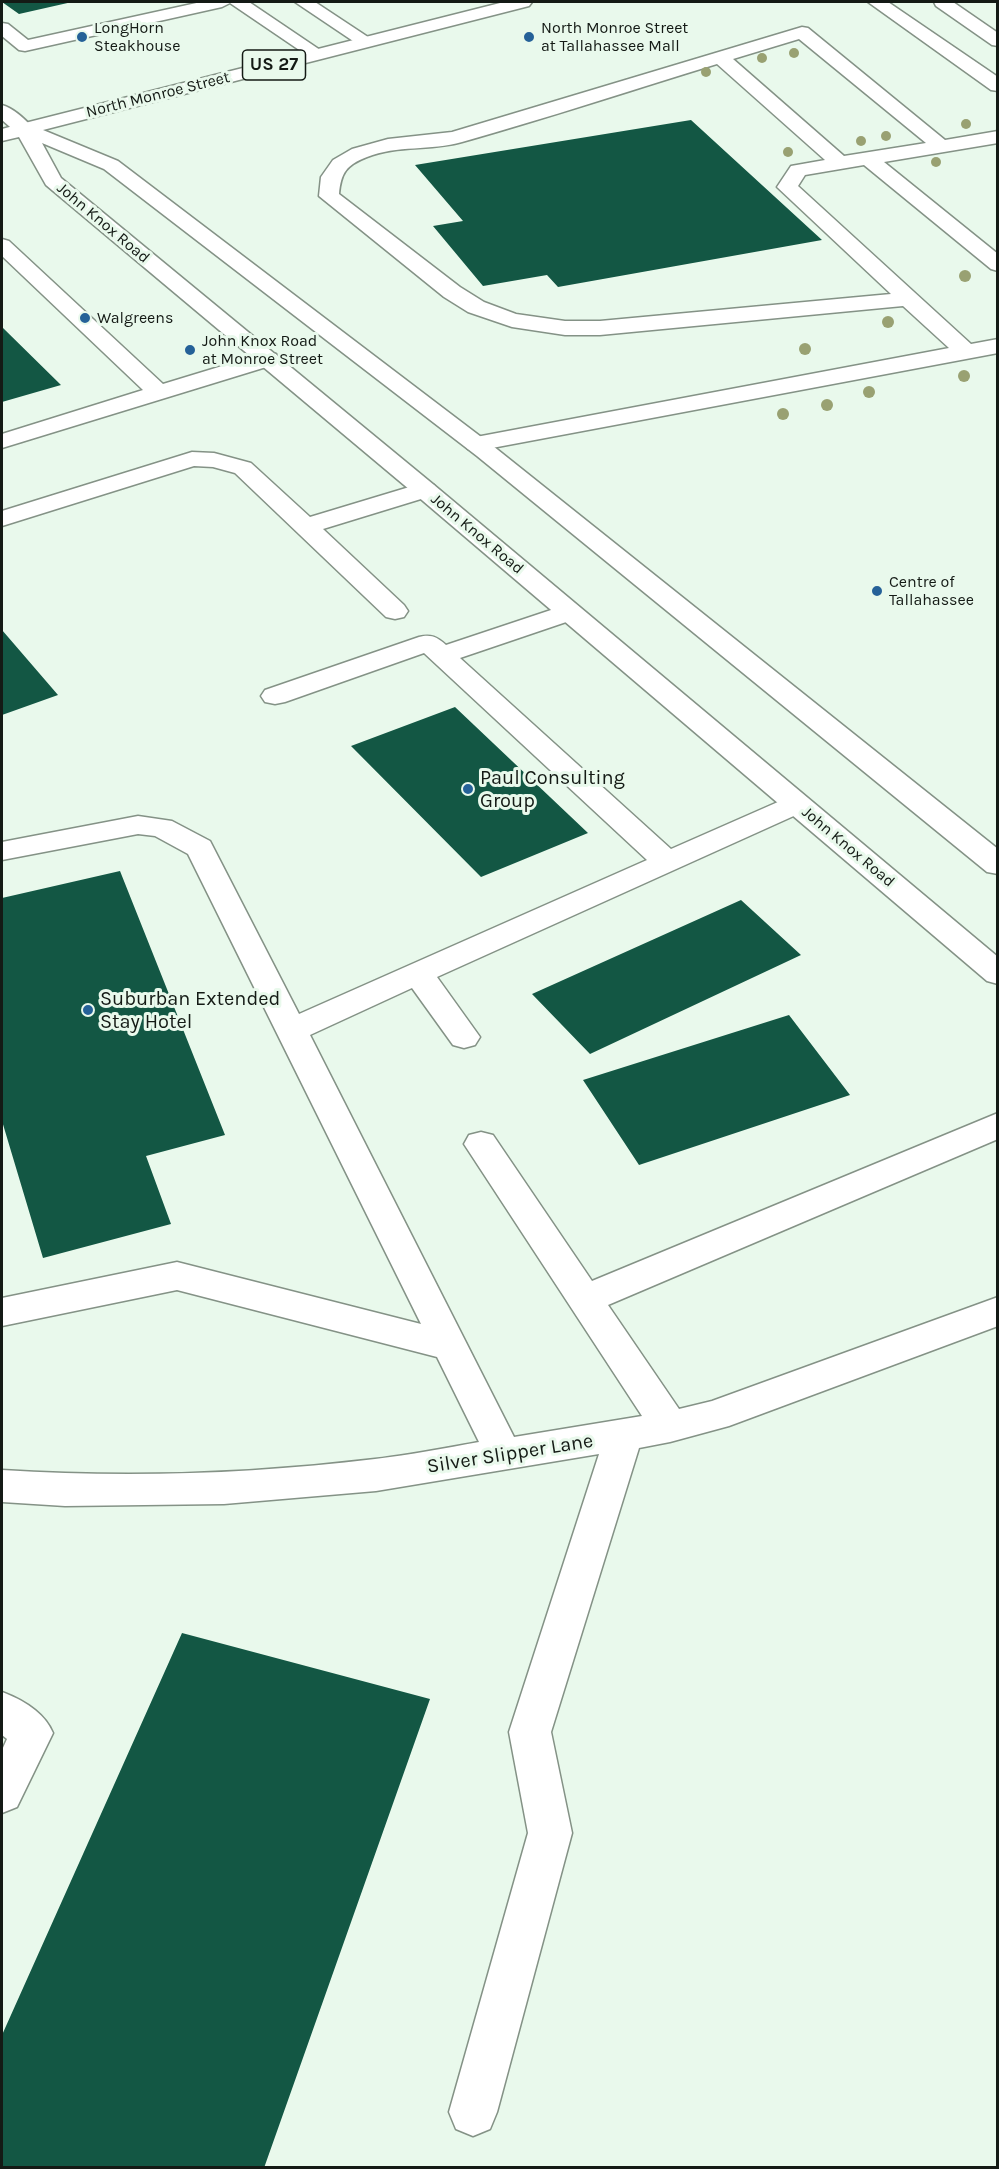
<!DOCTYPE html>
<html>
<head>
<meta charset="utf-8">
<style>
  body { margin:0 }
  #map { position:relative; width:999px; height:2169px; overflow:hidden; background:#e9f9ec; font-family:Karla,sans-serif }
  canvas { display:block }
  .frame { position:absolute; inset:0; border:3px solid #141a15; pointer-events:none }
</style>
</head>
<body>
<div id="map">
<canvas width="999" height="2169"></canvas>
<div class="frame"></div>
</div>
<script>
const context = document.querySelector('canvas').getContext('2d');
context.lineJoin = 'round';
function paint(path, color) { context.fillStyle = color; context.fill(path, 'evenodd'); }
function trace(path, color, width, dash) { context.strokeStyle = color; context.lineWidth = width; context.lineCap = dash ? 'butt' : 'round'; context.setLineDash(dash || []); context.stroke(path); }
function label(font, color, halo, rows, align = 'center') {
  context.font = font + ' Karla,sans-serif'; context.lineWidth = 6; context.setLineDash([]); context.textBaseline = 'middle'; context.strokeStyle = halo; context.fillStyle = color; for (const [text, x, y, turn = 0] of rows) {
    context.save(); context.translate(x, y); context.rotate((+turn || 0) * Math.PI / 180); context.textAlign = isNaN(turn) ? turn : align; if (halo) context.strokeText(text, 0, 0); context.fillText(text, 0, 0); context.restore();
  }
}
const building = new Path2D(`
  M2 2H72L19 14Z
  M691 120 822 240 558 287 547 275 483 286 433 226 463 221 415 165Z
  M2 327 61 385 2 402Z
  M2 630 58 695 2 715Z
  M455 707 588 833 481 877 351 746Z
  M120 871 225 1135 146 1156 171 1224 43 1258 2 1121V898Z
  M741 900 801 955 590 1054 532 994Z
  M789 1015 850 1095 639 1165 583 1080Z
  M182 1633 430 1699 264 2168H2V2035Z`);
const minor = new Path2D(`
  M201 2H249L326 54 323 58H311L230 3 222 7 25 51 19 50 2 36V23L8 24 28 40Z
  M295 2H315L374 41 371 45H359Z
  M868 2H888L998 77V91L991 90Z
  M934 2H953L998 33V46L992 45 936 6Z
  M802 27 808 28 945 140 998 131V143L884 162 998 254V271L991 269 864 165 805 175 798 186 971 344 998 339V353L476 451 468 449 464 444 468 439 476 437 949 348 903 306 600 335H565L512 327 468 312 444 297 319 196 321 177 333 160 352 149 388 139 452 132ZM799 39 926 143 844 156 733 59ZM717 64 825 160 791 166 777 187 891 294 600 321H565L516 314 484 302 460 287 339 194C341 173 346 165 367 157 397 145 431 151 462 142 547 118 632 90 717 64Z
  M2 105C13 108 26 120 34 129L31 133H17L2 120Z
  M2 239 9 241 163 384 268 352 276 354 279 359 276 364 2 448V434L143 390 2 256Z
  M192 452 214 453 251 463 310 517 416 485 425 483 434 485 437 490 434 495 323 529 404 605 408 611 404 617 395 619 386 617 235 473 213 467 194 466 2 526V511Z
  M569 604 578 606 582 612 578 618 460 658 671 849 787 798 797 795 807 798 811 804 807 810 437 977 480 1037 475 1045 464 1048 453 1045 412 988 310 1035 514 1437 642 1416 464 1144 469 1135 481 1132 493 1135 592 1281 998 1113V1139L608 1305 679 1409 712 1401 998 1297V1326L729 1426 670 1442 639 1448 551 1732 572 1833 497 2112 490 2129 473 2136 456 2129 449 2112 528 1833 509 1732 599 1454 376 1491 224 1504 65 1506 2 1502V1470C126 1478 252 1474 375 1459 410 1455 445 1448 479 1442L437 1357 177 1290 2 1326V1298L177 1262 421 1324 188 854 155 836 138 834 2 860V842L138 816 172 821 210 841 299 1014 647 860 424 653 285 702 275 704 265 702 261 696 265 690 419 637C431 634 437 637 446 645Z
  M2 1692C23 1700 44 1712 53 1733L17 1807 2 1813V1750L7 1739 2 1735Z`);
const major = new Path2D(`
  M504 2H532L529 6 43 130 118 161 493 446 998 849V874L987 872 477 456 104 169 42 143 61 178 434 485 998 957V984L987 981 416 495 46 185 19 137 2 141V129L17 125Z`);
const trees = [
  [794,53,5],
  [762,58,5],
  [706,72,5],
  [966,124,5],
  [886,136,5],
  [861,141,5],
  [788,152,5],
  [936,162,5],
  [965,276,6],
  [888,322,6],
  [805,349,6],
  [964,376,6],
  [869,392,6],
  [827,405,6],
  [783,414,6]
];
const markers = [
  [82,37,6,"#256198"],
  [529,37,6,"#256198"],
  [85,318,6,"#256198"],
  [190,350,6,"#256198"],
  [877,591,6,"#256198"],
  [468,789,6,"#256198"],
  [88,1010,6,"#256198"]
];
const farPoinames = [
  ["LongHorn",94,28],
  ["Steakhouse",94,46],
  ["North Monroe Street",541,28],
  ["at Tallahassee Mall",541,46],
  ["Walgreens",97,318],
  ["John Knox Road",202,341],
  ["at Monroe Street",202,359],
  ["Centre of",889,582],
  ["Tallahassee",889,600]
];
const farStreetnames = [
  ["North Monroe Street",158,95,-14],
  ["John Knox Road",103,223,40],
  ["John Knox Road",477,534,40],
  ["John Knox Road",848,847,40]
];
const shields = [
  [274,65,63]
];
const shieldNames = [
  ["US 27",274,65]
];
const poiNames = [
  ["Paul Consulting",480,778],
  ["Group",480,801],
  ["Suburban Extended",100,999],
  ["Stay Hotel",100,1022]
];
const streetNames = [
  ["Silver Slipper Lane",510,1454,-9]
];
paint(building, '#135744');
trace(minor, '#849286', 3);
trace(major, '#849286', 3);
paint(minor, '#fff');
paint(major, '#fff');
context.fillStyle = '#99a172';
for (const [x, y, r] of trees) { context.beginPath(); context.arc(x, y, r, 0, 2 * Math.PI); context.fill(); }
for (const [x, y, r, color] of markers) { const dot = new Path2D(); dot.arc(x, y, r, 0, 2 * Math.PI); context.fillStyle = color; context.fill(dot); trace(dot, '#e9f9ec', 2); }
label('16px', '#141a15', '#e9f9ec', farPoinames, 'left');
label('16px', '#141a15', '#e9f9ec', farStreetnames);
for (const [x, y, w] of shields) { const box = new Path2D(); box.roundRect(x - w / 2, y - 15, w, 30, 4.5); context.fillStyle = '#e9f9ec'; context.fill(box); trace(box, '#141a15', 1.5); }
label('bold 18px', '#141a15', null, shieldNames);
label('20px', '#141a15', '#e9f9ec', poiNames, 'left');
label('20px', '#141a15', '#e9f9ec', streetNames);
</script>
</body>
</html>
